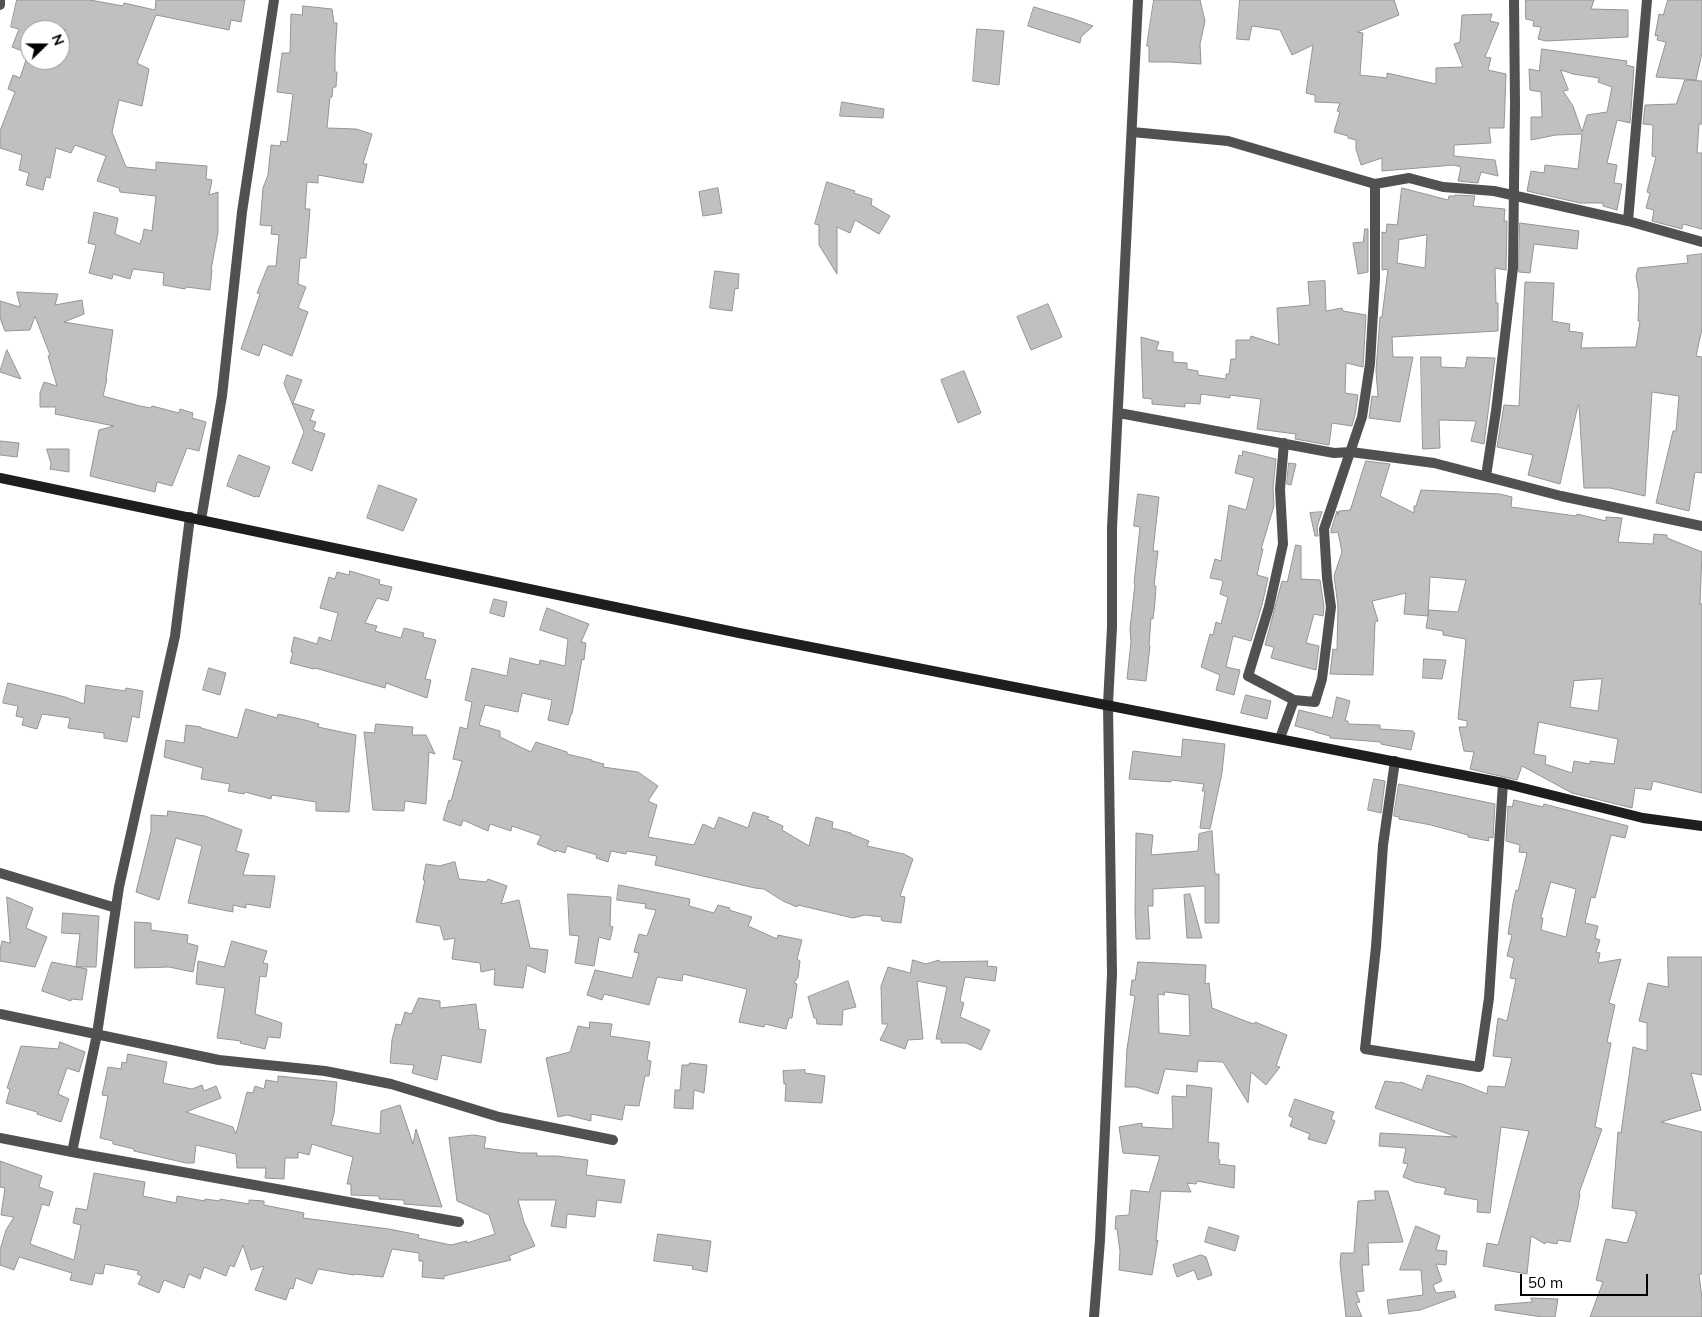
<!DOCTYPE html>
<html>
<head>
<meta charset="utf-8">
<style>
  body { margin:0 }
  #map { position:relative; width:1702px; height:1317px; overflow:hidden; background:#fff; font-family:Mulish,sans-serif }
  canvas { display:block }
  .north { position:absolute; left:20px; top:20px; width:50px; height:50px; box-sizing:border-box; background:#fff; border:1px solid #999; border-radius:50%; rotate:68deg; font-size:14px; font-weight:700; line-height:20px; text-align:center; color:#000 }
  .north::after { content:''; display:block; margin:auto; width:18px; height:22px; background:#000; clip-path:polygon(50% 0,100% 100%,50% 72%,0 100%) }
  .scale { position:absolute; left:1520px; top:1274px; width:128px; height:22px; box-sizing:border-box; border:2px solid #000; border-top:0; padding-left:6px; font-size:15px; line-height:18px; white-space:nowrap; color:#000; -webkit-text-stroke:4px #fff; paint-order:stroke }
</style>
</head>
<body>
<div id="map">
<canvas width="1702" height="1317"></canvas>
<div class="north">N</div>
<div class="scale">50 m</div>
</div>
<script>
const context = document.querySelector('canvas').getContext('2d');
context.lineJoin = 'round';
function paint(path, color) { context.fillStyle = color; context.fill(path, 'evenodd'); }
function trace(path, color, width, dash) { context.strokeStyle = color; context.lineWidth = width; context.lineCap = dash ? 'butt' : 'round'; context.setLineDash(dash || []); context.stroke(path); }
const building = new Path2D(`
  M17 0H90L123 6 124 3 155 10 156 0H245L241 22 231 20 229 30 156 15 137 63 149 69 142 106 119 100 112 132 126 167 156 170V162L207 166 206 179 212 180 209 195 218 192V232L211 270H212L210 290 186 287 185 289 163 285 164 273 133 269 130 279 113 274 112 279 89 273 96 245 88 243 94 212 118 218 115 234 140 244 141 240H142L144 229 152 231 156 196 120 192 119 188 97 181 106 156 75 145 71 153 56 148 50 178 46 177 43 190 26 185 29 173 19 170 22 155 0 148V131L15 92 8 89 13 75 20 78 26 60H60V55L66 39 63 38 66 30H30V54L12 47 19 29 11 27Z
  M1154 0H1200L1205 21 1200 44 1201 64 1170 62H1149V46H1147Z
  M1240 0H1394L1399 15 1357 32 1363 33 1360 75 1387 78V73L1436 84V68L1463 67 1454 44 1460 42 1462 15 1492 14 1490 21 1499 23 1485 57 1491 58 1488 70 1506 74 1504 128H1489L1491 143 1454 145V156L1495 160 1498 176 1481 172 1478 183 1458 181 1461 167 1454 165 1382 171V158L1361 165 1356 149V140L1348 138V136L1334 132 1340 112 1337 111 1340 103 1315 102V95L1306 93 1313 45 1292 55 1280 30 1252 26 1249 40 1237 39Z
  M1526 0H1594L1591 9 1628 10V37L1546 41 1538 39 1541 27 1533 26 1534 21 1526 19Z
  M1668 0H1702V53L1696 80 1656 77 1666 42 1657 40 1658 35 1655 36 1659 14 1663 15Z
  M303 6 332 9 334 23H337L335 56V72H337L336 87H333L332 97H330L327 128 356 129 372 134 363 164H367L363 183 318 175V183L307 182 305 209H310L306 258H300L298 284 306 287 298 308 308 312 292 356 263 344 259 356 241 349 260 294 257 293 268 266H276L279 235 271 234 272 226 260 225 263 188 268 175 271 145 280 146 281 141 287 142 293 94 277 92 282 53H290L291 14 302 15Z
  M1034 7 1074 19 1093 26 1081 37 1080 43 1028 26Z
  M977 29 1004 31 999 85 973 81Z
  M1542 49 1627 61 1626 65 1634 67 1630 123 1617 120 1607 163 1617 165 1614 183 1622 184 1617 210 1603 206V203H1580L1527 191 1531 171 1544 173 1545 165 1578 169 1582 134 1556 135 1531 140V117H1542L1541 92 1530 90 1529 69 1539 71ZM1561 70 1573 74 1599 78 1598 82 1612 87 1607 112 1587 115 1582 132 1573 106 1563 91 1568 90Z
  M1685 80 1702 81V124H1699L1697 153H1702V229L1683 224 1682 229 1652 221 1654 210 1646 208 1650 193 1647 192 1656 157 1652 156 1653 125 1643 124 1645 105 1676 104Z
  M842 102 884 109 883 118 840 116Z
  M827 182 855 191 854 193 872 199 871 205 890 216 879 234 855 220 850 233 837 227V274L819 245V225L815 224Z
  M718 188 722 213 703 216 699 192Z
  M1402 188 1448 200 1449 196H1455V195L1475 196 1473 206 1505 209 1504 221H1507L1506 270 1495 268 1496 303H1498V331L1392 337 1393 357H1413L1400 422 1369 418 1372 396 1378 397 1376 371 1380 317H1382L1388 269 1382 270V232L1386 233 1387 224 1397 225ZM1427 235 1425 268 1397 263 1399 240Z
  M1520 223 1579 231 1577 249 1534 244 1530 273 1519 272Z
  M1365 229H1368V272L1358 274 1353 243 1363 242Z
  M1702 254V329L1696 356 1702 357V473L1695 472 1689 511 1656 503 1673 431H1676L1679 396 1652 392 1645 496 1610 488H1584L1579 405H1578L1560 484 1528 475 1533 455 1497 447 1504 405 1519 406 1525 282 1554 283 1552 321 1570 324 1569 331 1583 333 1581 348 1636 347 1640 321H1638L1639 293 1636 276 1638 268 1688 263 1687 256Z
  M715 271 739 274 738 289 735 288 732 311 710 308Z
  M1325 281 1326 311 1342 308 1343 311 1366 315 1363 367 1346 363 1345 393 1358 395 1355 415 1352 426 1332 423 1329 445 1295 439 1296 434 1257 429 1261 399 1230 395V398L1201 394 1200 404 1185 403V407L1152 404V399L1143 398 1141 337 1159 342 1156 350 1173 352V362L1187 363V369L1198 371V375L1226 379V374H1229L1231 359H1236V340H1250L1251 336 1279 345 1277 308 1310 305 1308 282Z
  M17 292 58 294 55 305 82 300 84 314 64 322 113 330 106 379H107L103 396 140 406 151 408 152 406 179 413 180 409 193 413 192 418 206 422 199 451 187 448 172 486 157 482 155 492 90 476 99 430 114 426 55 414 56 407H40V393L44 382 57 386 48 356 50 355 35 316 30 330 5 331 0 318V301L20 307Z
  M1048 304 1062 337 1031 350 1017 317Z
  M7 350 21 379 0 372Z
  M1421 357H1441V367L1465 368 1467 357 1495 358 1484 444 1471 441 1476 421 1439 420 1440 448 1423 449Z
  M964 371 981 413 958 423 941 380Z
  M287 375 302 380 293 403 314 410 310 420 316 422 313 430 325 434 312 471 292 463 304 432 284 384Z
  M0 441 19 443 17 457 0 455Z
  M47 449H69V472L50 469 51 464Z
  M1243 451 1276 459 1273 488 1274 506 1261 549H1263L1257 575 1268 578 1262 605 1251 641 1233 636 1226 667 1240 670 1234 695 1216 690 1220 675 1201 667 1210 634 1213 635 1216 622 1221 624 1228 597 1220 594 1223 582 1221 580 1210 578 1215 559 1221 561 1229 505 1246 510 1254 478 1235 473 1239 455 1242 456Z
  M239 455 270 467 259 497 256 496 255 497 227 486Z
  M1366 461 1390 464 1380 496 1414 513V506H1416L1421 490 1500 494 1512 497 1511 507 1576 516 1577 514 1606 521V517L1622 518 1618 542 1653 544 1654 534 1667 535V538L1702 552 1700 604H1702V793L1653 781 1651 790 1635 788 1632 808 1572 793 1522 766 1517 780 1470 769 1474 752 1464 751 1459 727H1467V721L1458 719 1466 639 1443 635V631L1426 628 1429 610 1458 612 1466 580 1430 577 1428 616 1404 614 1406 593 1372 601 1378 621 1375 622 1373 675 1330 674 1333 649 1337 650 1338 606 1334 576 1342 552 1338 532 1331 533V530L1337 511 1338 515 1339 511 1350 510ZM1602 679 1598 711 1570 707 1574 681ZM1539 722 1618 739 1614 764 1590 761V764L1574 761 1572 773 1545 764 1546 756 1534 754Z
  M1289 463 1296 464 1291 485 1287 484Z
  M379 485 417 499 403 531 367 518Z
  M1138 494 1159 497 1153 551H1158L1154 586H1156L1155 602 1153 619 1151 618 1149 645 1150 646 1146 681 1127 679 1131 642 1130 629 1135 584 1134 583 1140 527 1134 526Z
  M1322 512 1317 527 1318 536H1315L1310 513Z
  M1296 545 1301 546V579L1320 580 1324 607 1323 616 1314 614 1306 643 1319 646 1316 670 1271 658 1274 647 1265 645 1282 581 1287 582Z
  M350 571 380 580 379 584 392 587 388 601 377 598 365 623 377 626 375 631 401 638 404 628 424 633 423 637 436 640 425 679 431 680 427 698 386 683 385 688 315 668 314 669 290 663 293 652H291L294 637 317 644 319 637 331 641 338 613 320 608 329 577 335 579 337 572 349 575Z
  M494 599 507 602 504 617 490 613Z
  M547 608 589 624 581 642 586 643 584 660 582 659 572 714H571L568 725 548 720 552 700 522 693 518 712 485 705 479 725 500 731V737L531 752 536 742 567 752V754L592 760V761L604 764 603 767 638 772 658 786 648 801 657 805 648 837 694 845 703 824 714 829 719 817 748 828 753 812 769 817 767 819 783 826 782 830 809 846 816 817 833 822 832 828 851 833V834L869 841 867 846 904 854 913 859 900 896 905 897 901 923 883 921 881 920 882 917 865 915 853 918 798 905 797 907 783 901 764 889 755 888 655 865 657 856 627 851 626 854 611 851 608 862 596 858 597 855 567 846 565 853 556 850V852L537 844 541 836 512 826 511 831 490 824 488 831 463 820 461 826 443 820 449 800 451 801 462 761 453 759 460 727 467 729 472 702 465 700 472 668 507 676 510 658 539 665 540 660 565 666 568 639 540 630Z
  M1424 659 1446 660 1442 679 1423 678Z
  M209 668 226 673 220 695 203 690Z
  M8 683 65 697 84 704 86 685 125 691 126 688 143 691 139 718 132 716 127 742 104 738V733L68 728 70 718 42 714 37 729 22 725 24 718 16 716 18 706 3 703Z
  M1246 695 1271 701 1267 719 1241 713Z
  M1337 697 1350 701 1345 721H1348V724L1380 725V729L1413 731V733H1415L1411 750 1381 744V742L1330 738V736L1315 732V731L1295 726 1299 710 1332 718Z
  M246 709 277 718 278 714 305 720 319 724 318 727 356 735 349 812 316 811V802L272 795 271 799 245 792 244 794 228 791 230 784 201 779 203 768 164 757 166 740 184 743 186 725 201 727V728L237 738Z
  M376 724 413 727 412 735H426L435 754 429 752 426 804 405 801 404 811 373 810 364 732 374 733Z
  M1183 739 1225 744 1222 773 1210 829 1200 828 1205 791H1202L1204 784 1171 780V782L1129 779 1133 751 1181 757Z
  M1374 779 1385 781 1381 813 1368 810Z
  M1399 784 1495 804 1493 838 1488 837 1489 841 1468 837V835L1431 825 1399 819V817L1394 816Z
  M1514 800 1543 807 1544 804 1628 826 1625 838 1611 835 1595 898 1591 897 1585 923 1598 926 1595 938 1600 940 1596 952 1600 953 1598 963 1621 959 1609 1003 1615 1005 1607 1042 1611 1043 1595 1127 1602 1129 1579 1193 1580 1194 1578 1206 1570 1242 1558 1240 1557 1244 1546 1242 1545 1244 1531 1236 1527 1274 1483 1266 1487 1243 1498 1245 1529 1131 1501 1127 1490 1213 1477 1212 1478 1200 1444 1194 1446 1188 1415 1182 1403 1177 1408 1164 1403 1163 1406 1148 1379 1146 1380 1133 1457 1137 1375 1108 1385 1081 1400 1083 1401 1082 1422 1090 1427 1075 1462 1084 1487 1094 1488 1086 1505 1087 1512 1058 1493 1056 1498 1018 1507 1021 1516 979 1510 978 1514 958 1507 956 1512 935 1508 934 1513 903 1516 890 1518 891 1527 853 1519 852 1520 845 1506 841 1508 806 1512 807ZM1551 882 1576 889 1566 937 1541 930 1543 918H1541Z
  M168 811 205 816 242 830 236 851 249 854 243 875 275 876 270 908 246 904V908L233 905V912L188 903 202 846 176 838 159 900 136 892 151 831V815L167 816Z
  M1212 831 1215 874H1219V923H1205V886L1153 889V906H1148L1150 939H1136L1135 913 1136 833 1153 835 1151 855 1198 851 1199 834Z
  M455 862 459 879 486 882 488 879 507 886 501 904 519 900 530 948 548 950 545 973 527 965 523 988 494 985 495 969 481 972 480 963 452 959 455 938 444 940 440 926 416 922 425 880H423L426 864 439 866Z
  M619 885 690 899 689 906 714 913 718 905 730 908 729 910 752 917 748 926 777 939 778 935 802 940 797 959 800 961 798 977 794 983 797 984 792 1018H789L786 1029 765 1024 764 1027 739 1022 747 989 683 974 682 981 657 977 649 1005 604 994 602 1000 587 995 595 970 632 978 639 953 634 952 639 934 647 936 656 910 645 908 646 904 617 900Z
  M568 894 611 897 610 926 613 927 610 940 599 937 594 966 575 963 579 936 570 935Z
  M1190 894 1202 938H1187L1184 895Z
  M7 897 33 908 26 928 47 937 35 967 0 961V950L2 941 10 943Z
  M63 913 99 916 96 967H76L80 934 62 933Z
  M135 922 151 923V930L188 935 187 943 198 946 193 972 169 967 135 968Z
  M232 941 267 951 263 963 268 964 266 977 260 976 255 1014 282 1023 280 1038 268 1037 265 1049 240 1043 241 1041 217 1038 225 988 196 984 198 961 224 967Z
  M1668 957H1702V1075L1691 1073 1701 1110 1661 1122 1702 1132V1274H1699L1702 1299V1317H1590L1603 1282 1596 1280 1606 1239 1627 1243 1637 1213H1635L1636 1211 1612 1208 1618 1132 1621 1133 1633 1047 1647 1051V1023L1639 1021 1648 983 1668 987Z
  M913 960 926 964 939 960 940 962 988 961 987 966 997 967 995 981 965 977 960 1001 964 1003 960 1017 990 1030 981 1050 966 1043H941V1039H936L947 987 917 981 923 1039 908 1040 905 1049 880 1040 888 1024H882L881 986 888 967 910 973Z
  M52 962 87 969 82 1000 71 999V1001L42 991Z
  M1138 962 1206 965 1205 984 1209 983 1212 1008 1248 1022 1254 1024 1255 1022 1287 1035 1276 1066 1280 1067 1266 1085 1251 1072 1248 1103 1223 1062 1198 1061 1197 1072 1165 1069 1158 1094 1136 1087H1125L1127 1049 1135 996 1130 995 1132 980H1135ZM1165 992 1189 995 1190 1036 1159 1033 1158 994 1164 995Z
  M848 981 856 1007 843 1010 842 1025 817 1024 816 1018H814L808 997Z
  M419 998 440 1001V1008L476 1004 479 1029 486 1030 481 1063 442 1055 437 1080 412 1073 414 1065 390 1063 392 1040 396 1024 401 1025 405 1012 411 1014Z
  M590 1022 612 1024 610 1036 650 1042 647 1060 651 1061 649 1076H645L639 1106 625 1105 622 1120 591 1114V1121L567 1115 558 1117 546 1058 570 1052 578 1026 589 1028Z
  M60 1042 85 1052 79 1072 67 1068 58 1094 69 1099 61 1122 37 1114V1112L6 1103 10 1089 7 1088 21 1046 58 1049Z
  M128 1054 167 1062 163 1083 192 1089 202 1085 204 1091 216 1086 221 1098 186 1112 233 1127 236 1134 247 1092 253 1093 255 1086 264 1089 266 1080 278 1082V1076L337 1082 334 1113 331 1125 380 1134 381 1111 400 1105 413 1144 416 1129 442 1207 404 1204V1200L379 1199V1196L351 1195V1184H347L353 1157 312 1144 309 1155 298 1152V1158H285L284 1179 265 1178 266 1168H237L236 1154 196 1145 194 1163H186L134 1151V1149L113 1144V1141L100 1138 108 1096 102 1095 108 1067 121 1069 122 1062 126 1063Z
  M690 1063 707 1065 704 1093 694 1090 693 1109 674 1108 675 1090H680L682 1065H688Z
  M805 1070V1073L825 1076 822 1103 785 1101 786 1084H784L783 1071Z
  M1187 1085 1212 1088 1208 1142 1219 1143 1218 1159 1220 1160 1219 1164 1235 1166 1234 1188 1197 1181 1196 1184 1187 1183 1191 1192 1161 1191 1156 1241 1158 1240 1152 1275 1119 1270 1120 1251 1117 1229H1115L1116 1216 1129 1215 1131 1190 1149 1192 1160 1156 1123 1153 1119 1127 1142 1123V1127L1173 1129 1172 1096 1186 1097Z
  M1295 1099 1334 1112 1331 1119 1335 1121 1326 1144 1308 1139 1310 1134 1290 1126 1293 1118 1289 1116Z
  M474 1135 486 1137 484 1148 522 1153H537V1156H557L588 1160 586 1175 625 1180 621 1203 597 1200 595 1217 567 1214 566 1228 551 1226 556 1200H518L524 1222 535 1246 509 1256 511 1260 444 1276V1279L422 1277 423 1261H419V1253L392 1249 383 1277 354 1274V1275L318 1269 312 1284 296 1278 293 1289 290 1288 286 1300 255 1290 264 1266 251 1270 243 1245 234 1267 230 1265 226 1276 204 1267 200 1279 189 1274 184 1288 164 1280 159 1293 138 1284 142 1276 137 1274 139 1271 105 1264 103 1274 95 1273 92 1285 70 1280 72 1273 19 1257 14 1270 0 1265V1250L6 1230 14 1217 1 1215 5 1188 0 1187V1161L42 1176 39 1187 53 1192 49 1206 42 1204 30 1244 74 1260 81 1225 73 1223 76 1208 87 1210 94 1173 145 1182 143 1196 176 1203 177 1196 205 1201V1199L220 1201V1199L249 1204V1200L264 1201V1205L304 1213 303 1218 389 1229 419 1235 418 1238 451 1245 467 1241V1243L495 1234 489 1215 457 1201 449 1138Z
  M1375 1191H1388L1403 1242 1368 1243 1369 1265H1362L1364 1291 1356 1292 1360 1302 1356 1303 1362 1317H1346L1340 1263 1341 1253H1354L1358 1201 1375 1200Z
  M1416 1226 1440 1236 1436 1250 1447 1251 1446 1265 1436 1264 1442 1281 1433 1285 1436 1293 1454 1291 1456 1297 1420 1310 1389 1314 1387 1300 1423 1295 1421 1270H1400Z
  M1209 1227 1239 1236 1235 1251 1205 1242Z
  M658 1234 711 1241 707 1272 692 1269 693 1266 654 1261Z
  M1201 1255 1206 1257 1212 1275 1198 1280 1194 1270 1177 1277 1173 1265Z
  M1531 1298 1558 1299 1555 1317H1542L1495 1310V1305L1532 1302Z`);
const street = new Path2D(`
  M0 5V0
  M1132 132 1228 141 1375 184 1409 178 1443 187 1494 191 1628 221 1702 242
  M1628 221 1647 0
  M1119 413 1334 453 1351 452 1434 463 1561 496 1702 526
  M1284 443 1280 489 1283 544 1269 607 1248 676 1294 700
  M1486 476 1496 411 1513 268 1515 104 1514 0
  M201 520 222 396 242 212 274 0
  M1280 738 1294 700 1315 702 1322 679 1331 607 1327 578 1324 529 1362 417 1370 364 1375 279V184
  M1395 761 1383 845 1376 947 1365 1049 1479 1067 1489 998 1503 783
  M0 873 116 908
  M0 1014 219 1060 325 1071 391 1084 499 1117 613 1140
  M0 1138 72 1152 459 1222
  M72 1152 97 1034 119 887 175 636 190 517
  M1094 1317 1100 1240 1112 974 1108 704 1112 627V528L1138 0`);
const secondary = new Path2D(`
  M0 478 739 633 1503 783 1643 818 1702 826`);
paint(building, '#c0c0c0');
trace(building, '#959595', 1);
trace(street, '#515151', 10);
trace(secondary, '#1e1e1e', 10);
</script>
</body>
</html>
